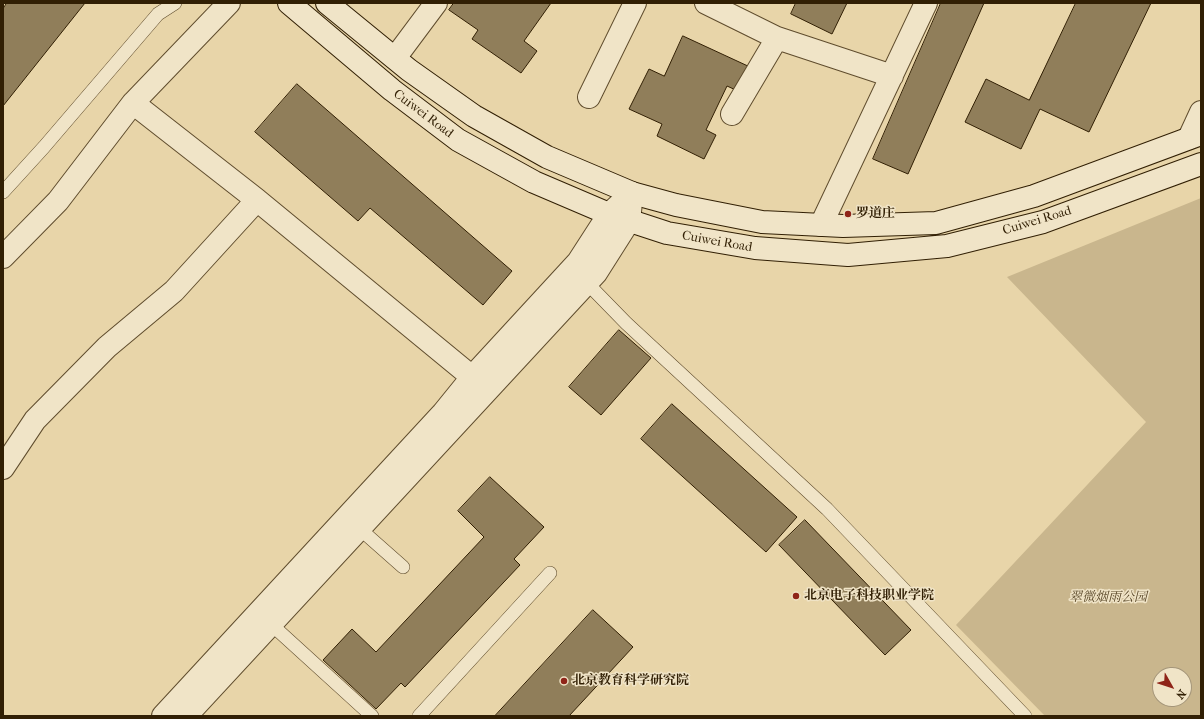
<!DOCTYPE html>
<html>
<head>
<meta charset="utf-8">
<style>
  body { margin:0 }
  #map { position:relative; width:1204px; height:719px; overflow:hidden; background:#e8d5a9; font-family:"IM FELL French Canon",serif }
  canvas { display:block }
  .frame { position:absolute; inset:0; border:4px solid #311f04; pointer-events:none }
  .north { position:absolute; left:1152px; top:667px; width:40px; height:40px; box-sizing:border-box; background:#f0e4c7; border:1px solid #a49579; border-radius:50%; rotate:129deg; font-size:11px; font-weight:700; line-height:16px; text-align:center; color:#311f04 }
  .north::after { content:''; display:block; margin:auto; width:14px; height:18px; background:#8f2418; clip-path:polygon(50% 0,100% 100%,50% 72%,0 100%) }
</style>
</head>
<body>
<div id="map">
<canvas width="1204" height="719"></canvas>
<div class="frame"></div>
<div class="north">N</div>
</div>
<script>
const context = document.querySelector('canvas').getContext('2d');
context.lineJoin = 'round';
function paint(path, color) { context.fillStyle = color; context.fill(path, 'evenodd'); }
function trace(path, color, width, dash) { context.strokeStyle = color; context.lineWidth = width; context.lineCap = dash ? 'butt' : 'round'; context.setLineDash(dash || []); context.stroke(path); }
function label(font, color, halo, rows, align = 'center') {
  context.font = font + ' "IM FELL French Canon","Noto Serif SC",serif'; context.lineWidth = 3; context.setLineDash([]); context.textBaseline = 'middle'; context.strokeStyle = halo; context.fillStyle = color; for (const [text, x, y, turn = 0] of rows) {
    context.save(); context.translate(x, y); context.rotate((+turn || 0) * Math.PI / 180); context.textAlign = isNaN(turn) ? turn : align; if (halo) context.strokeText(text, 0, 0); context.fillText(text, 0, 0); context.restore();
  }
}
const green = new Path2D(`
  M1201 198V716H1045L956 625 1146 422 1007 277ZM1160 675H1184V699H1160Z`);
const building = new Path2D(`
  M7 3H85L3 106V9Z
  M454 3H551L524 41 537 51 521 73 472 39 478 30 449 10Z
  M796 3H847L832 34 791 14Z
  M941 3H984L908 174 873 159Z
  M1076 3H1151L1089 132 1040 109 1021 149 965 122 986 79 1029 100Z
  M683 36 750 67 738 91 727 86 706 130 716 135 704 159 657 136 662 124 629 109 649 69 664 76Z
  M297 84 512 271 483 305 370 208 358 221 255 132Z
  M619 330 651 358 601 415 569 387Z
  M672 404 797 517 766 552 641 439Z
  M490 477 544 527 514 559 520 565 405 687 401 683 376 709 323 660 352 629 376 652 484 537 458 511Z
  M805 520 911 630 885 655 779 545Z
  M593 610 633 647 569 716H495Z`);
const lane = new Path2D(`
  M3 192 44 147 158 14 175 3
  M587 283 626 323 827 509 1025 716
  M360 529 403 567
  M272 625 372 716
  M419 716 550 573`);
const street = new Path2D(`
  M706 3 777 38 892 76
  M395 58 436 3
  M589 97 635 3
  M133 103 257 200 483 386
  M732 114 777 38
  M1189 138 1201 112
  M821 225 926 3
  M3 257 58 201 133 103 229 3
  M3 468 35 420 107 347 174 291 257 200
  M163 716 443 413 473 376 578 262 609 214 632 193
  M186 716 596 273 629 221 631 202`);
const secondary = new Path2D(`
  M289 3 392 90 458 140 534 182 609 214 667 233 755 248 848 255 947 246 1043 222 1201 164
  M327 3 409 70 474 116 547 157 632 193 676 205 762 222 843 226 936 223 1034 196 1201 134`);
const markers = [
  [848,214,4,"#8f2418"],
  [796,596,4,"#8f2418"],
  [564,681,4,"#8f2418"]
];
const streetNames = [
  ["Cuiwei Road",423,114,37],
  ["Cuiwei Road",1037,221,-17],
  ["Cuiwei Road",717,242,10]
];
const poiNames = [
  ["罗道庄",856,214],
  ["北京电子科技职业学院",804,596],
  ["北京教育科学研究院",572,681]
];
const parkNames = [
  ["翠微烟雨公园",1108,598]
];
paint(green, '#c9b68d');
paint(building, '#907e5a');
trace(building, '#311f04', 1);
trace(lane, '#5f4c2d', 14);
trace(street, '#5f4c2d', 24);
trace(secondary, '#311f04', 24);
trace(lane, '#f0e4c7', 13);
trace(street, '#f0e4c7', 22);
trace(secondary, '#f0e4c7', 22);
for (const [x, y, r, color] of markers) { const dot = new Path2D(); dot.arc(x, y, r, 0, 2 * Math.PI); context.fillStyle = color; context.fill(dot); trace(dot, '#f0e4c7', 1.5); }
label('13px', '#311f04', '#f0e4c7', streetNames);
label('bold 13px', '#311f04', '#f0e4c7', poiNames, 'left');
label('italic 13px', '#574526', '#f0e4c7', parkNames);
</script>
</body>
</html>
